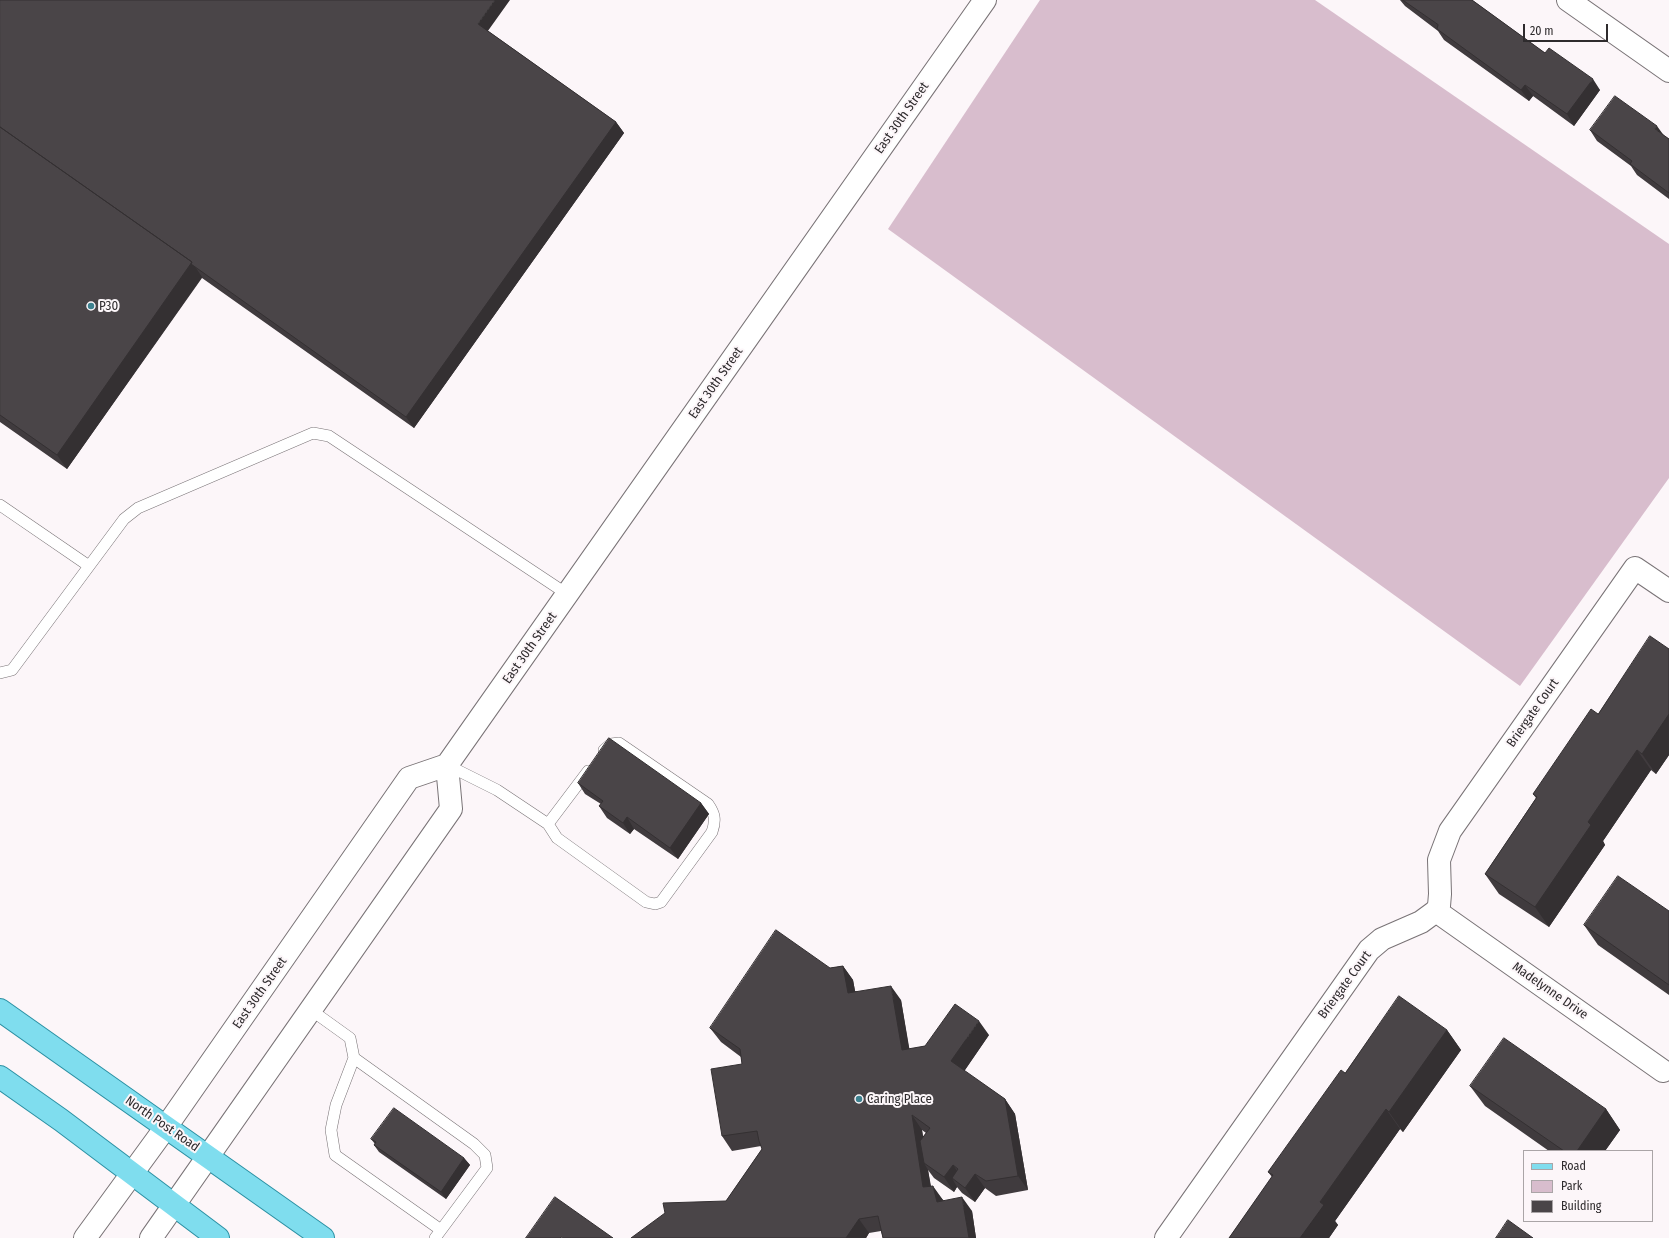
<!DOCTYPE html>
<html>
<head>
<meta charset="utf-8">
<style>
  body { margin:0 }
  #map { position:relative; width:1669px; height:1238px; overflow:hidden; background:#fcf6f9; font-family:"Fira Sans Condensed",sans-serif }
  canvas { display:block }
  .legend { position:absolute; left:1523px; top:1150px; width:130px; height:72px; box-sizing:border-box; background:#fcf6f9; border:1px solid #aaa5a7; margin:0; padding:5px 7px; list-style:none; font-size:12px; color:#2e2b2d }
  .legend li { display:flex; align-items:center; gap:8px; height:20px }
  .legend b { width:20px; border:1px solid #aaa5a7 }
  .scale { position:absolute; left:1523px; top:24px; width:85px; height:18px; box-sizing:border-box; border:2px solid #2e2b2d; border-top:0; padding-left:5px; font-size:12px; line-height:14px; white-space:nowrap; color:#2e2b2d; -webkit-text-stroke:3px #fcf6f9; paint-order:stroke }
</style>
</head>
<body>
<div id="map">
<canvas width="1669" height="1238"></canvas>
<ul class="legend">
<li><b style="height:5px;background:#7fddee"></b>Road</li>
<li><b style="height:11px;background:#d8bdcd"></b>Park</li>
<li><b style="height:11px;background:#4a4548"></b>Building</li>
</ul>
<div class="scale">20 m</div>
</div>
<script>
const context = document.querySelector('canvas').getContext('2d');
context.lineJoin = 'round';
function paint(path, color) { context.fillStyle = color; context.fill(path, 'evenodd'); }
function trace(path, color, width, dash) { context.strokeStyle = color; context.lineWidth = width; context.lineCap = dash ? 'butt' : 'round'; context.setLineDash(dash || []); context.stroke(path); }
function label(font, color, halo, rows, align = 'center') {
  context.font = font + ' "Fira Sans Condensed",sans-serif'; context.lineWidth = 4; context.setLineDash([]); context.textBaseline = 'middle'; context.strokeStyle = halo; context.fillStyle = color; for (const [text, x, y, turn = 0] of rows) {
    context.save(); context.translate(x, y); context.rotate((+turn || 0) * Math.PI / 180); context.textAlign = isNaN(turn) ? turn : align; if (halo) context.strokeText(text, 0, 0); context.fillText(text, 0, 0); context.restore();
  }
}
const green = new Path2D(`
  M1040 0H1315L1669 244V478L1520 686 888 229Z`);
const service = new Path2D(`
  M0 505 89 566
  M0 673 12 670 124 519 138 508 313 433 329 436 567 594
  M447 765 497 790 548 824 557 838 646 902 655 904 661 902 712 832C716 820 715 814 708 804L619 743 611 744 604 750
  M548 824 588 771
  M311 1010 350 1038 354 1058 336 1105 331 1130 335 1155 441 1230 435 1238
  M354 1058 474 1144 485 1155 487 1168 441 1230`);
const minor = new Path2D(`
  M1568 0 1669 71
  M1436 911 1663 1071
  M1166 1238 1369 950 1382 939 1421 922 1436 911 1439 906 1440 894 1439 860 1450 831 1635 568 1669 591`);
const secondary = new Path2D(`
  M85 1238 166 1127 409 778 447 765 985 0
  M151 1238 451 809 447 765`);
const primary = new Path2D(`
  M0 1010 323 1238
  M0 1077 61 1120 218 1238`);
const wall = new Path2D(`
  M0 0 488 31 616 122 624 133 414 428 202 278 67 469 0 422Z
  M1400 0H1472L1545 53 1600 90 1574 126 1533 96 1529 101 1444 40 1438 31 1405 6Z
  M1590 130 1663 135 1669 139V199L1637 175 1631 166 1597 141Z
  M1669 649V755L1656 774 1651 770 1603 841 1605 845 1549 927 1499 894 1485 874 1536 798 1533 794 1598 714Z
  M578 783 701 803 709 814 678 859 634 829 630 834 607 818 599 806 601 804 585 794Z
  M1669 911V995L1598 945 1584 925Z
  M843 966 853 980 855 991 901 1000 909 1049 989 1035 964 1071 1005 1099 1015 1114 1028 1190 996 1196 985 1188 975 1202 962 1193 957 1187 954 1192 934 1178 928 1170 931 1186 943 1200 972 1211 976 1238H883L881 1231 869 1233 866 1238H631L726 1201 762 1149 761 1146 732 1151 722 1136 742 1064 741 1057 721 1042 710 1028 830 968ZM922 1130 926 1133 923 1137Z
  M1447 1030 1461 1050 1403 1132 1400 1129 1335 1221 1338 1225 1329 1238H1229L1272 1177 1268 1172 1345 1073Z
  M1470 1086 1606 1109 1620 1130 1605 1151H1549L1485 1106Z
  M371 1139 464 1158 470 1165 446 1199 379 1152 374 1145 375 1144Z`);
const shadedWall = new Path2D(`
  M495 0H510L485 35 478 24Z
  M1593 79 1600 90 1574 126 1567 114Z
  M1525 85 1533 96 1529 101 1521 90Z
  M616 122 624 133 414 428 406 417Z
  M1657 126 1665 137 1655 129Z
  M192 262 202 277 67 469 57 455Z
  M1669 714V755L1656 774 1642 754Z
  M1637 750 1651 770 1603 841 1605 845 1549 927 1535 907 1588 822Z
  M701 803 709 814 678 859 670 848Z
  M627 817 634 829 630 834 623 823Z
  M843 966 853 980 858 1007 848 993Z
  M891 986 901 1000 912 1064 902 1050Z
  M979 1021 989 1035 961 1076 951 1061Z
  M1447 1030 1461 1050 1403 1132 1389 1112Z
  M1005 1099 1015 1114 1028 1190 1018 1176Z
  M1386 1109 1400 1129 1335 1221 1338 1225 1329 1238H1300L1320 1202Z
  M1606 1109 1620 1130 1605 1151H1577Z
  M912 1115 922 1130 928 1166 924 1163 928 1170 933 1202 923 1187Z
  M464 1158 470 1165 446 1199 441 1192Z
  M953 1165 963 1179 952 1178 957 1187 954 1192 944 1177Z
  M975 1174 985 1188 975 1202 965 1188Z
  M933 1186 943 1200 937 1202Z
  M962 1197 972 1211 976 1238H969Z
  M859 1219 869 1233 866 1238H846Z`);
const building = new Path2D(`
  M0 0H495L478 24 616 122 406 417 191 264 192 262 0 127Z
  M1403 0H1472L1545 53 1549 48 1593 79 1567 114 1525 85 1521 90 1437 29 1438 25Z
  M1615 96 1657 126 1655 129 1669 139V193L1630 164 1632 161 1590 130Z
  M0 127 192 262 57 455 0 415Z
  M1650 636 1669 649V714L1642 754 1637 750 1588 822 1591 825 1535 907 1485 874 1537 797 1533 794 1591 709 1598 714Z
  M609 738 701 803 670 848 627 817 623 823 599 806 603 801 578 783Z
  M1618 876 1669 911V985L1584 925Z
  M776 930 830 968 843 966 848 993 891 986 902 1050 925 1046 955 1004 979 1021 951 1061 1005 1099 1018 1176 986 1181 975 1174 965 1188 952 1178 958 1169 953 1165 944 1177 924 1163 920 1141 930 1128 912 1115 923 1187 933 1186 937 1202 962 1197 969 1238H883L878 1216 859 1219 846 1238H631L665 1213 663 1203 726 1201 762 1149 759 1141 757 1131 722 1136 711 1069 742 1064 740 1049 710 1028Z
  M1399 996 1447 1030 1389 1112 1386 1109 1320 1202 1324 1205 1300 1238H1229L1273 1175 1268 1172 1341 1070 1345 1073Z
  M1504 1038 1606 1109 1577 1151H1564L1470 1086Z
  M394 1108 464 1158 441 1192 374 1145 376 1142 371 1139Z
  M555 1197 613 1238H563L561 1237 560 1238H526Z
  M1508 1220 1533 1238H1496Z`);
const markers = [
  [91,306,4,"#3d818f"],
  [859,1099,4,"#3d818f"]
];
const streetNames = [
  ["East 30th Street",902,118,-55],
  ["East 30th Street",716,383,-55],
  ["East 30th Street",530,648,-55],
  ["Briergate Court",1533,713,-55],
  ["Briergate Court",1345,985,-54],
  ["Madelynne Drive",1550,991,35],
  ["East 30th Street",260,993,-55],
  ["North Post Road",162,1124,35]
];
const poiNames = [
  ["P30",99,306],
  ["Caring Place",867,1099]
];
paint(green, '#d8bdcd');
trace(service, '#797376', 12);
trace(minor, '#797376', 24);
trace(secondary, '#797376', 24);
trace(primary, '#2b90a3', 24);
trace(service, '#fff', 11);
trace(minor, '#fff', 22);
trace(secondary, '#fff', 22);
trace(primary, '#7fddee', 22);
paint(wall, '#403b3e');
paint(shadedWall, '#343032');
paint(building, '#4a4548');
trace(building, '#343032', 1);
for (const [x, y, r, color] of markers) { const dot = new Path2D(); dot.arc(x, y, r, 0, 2 * Math.PI); context.fillStyle = color; context.fill(dot); trace(dot, '#fcf6f9', 1.5); }
label('13px', '#2e2b2d', '#fcf6f9', streetNames);
label('13px', '#2e2b2d', '#fcf6f9', poiNames, 'left');
</script>
</body>
</html>
